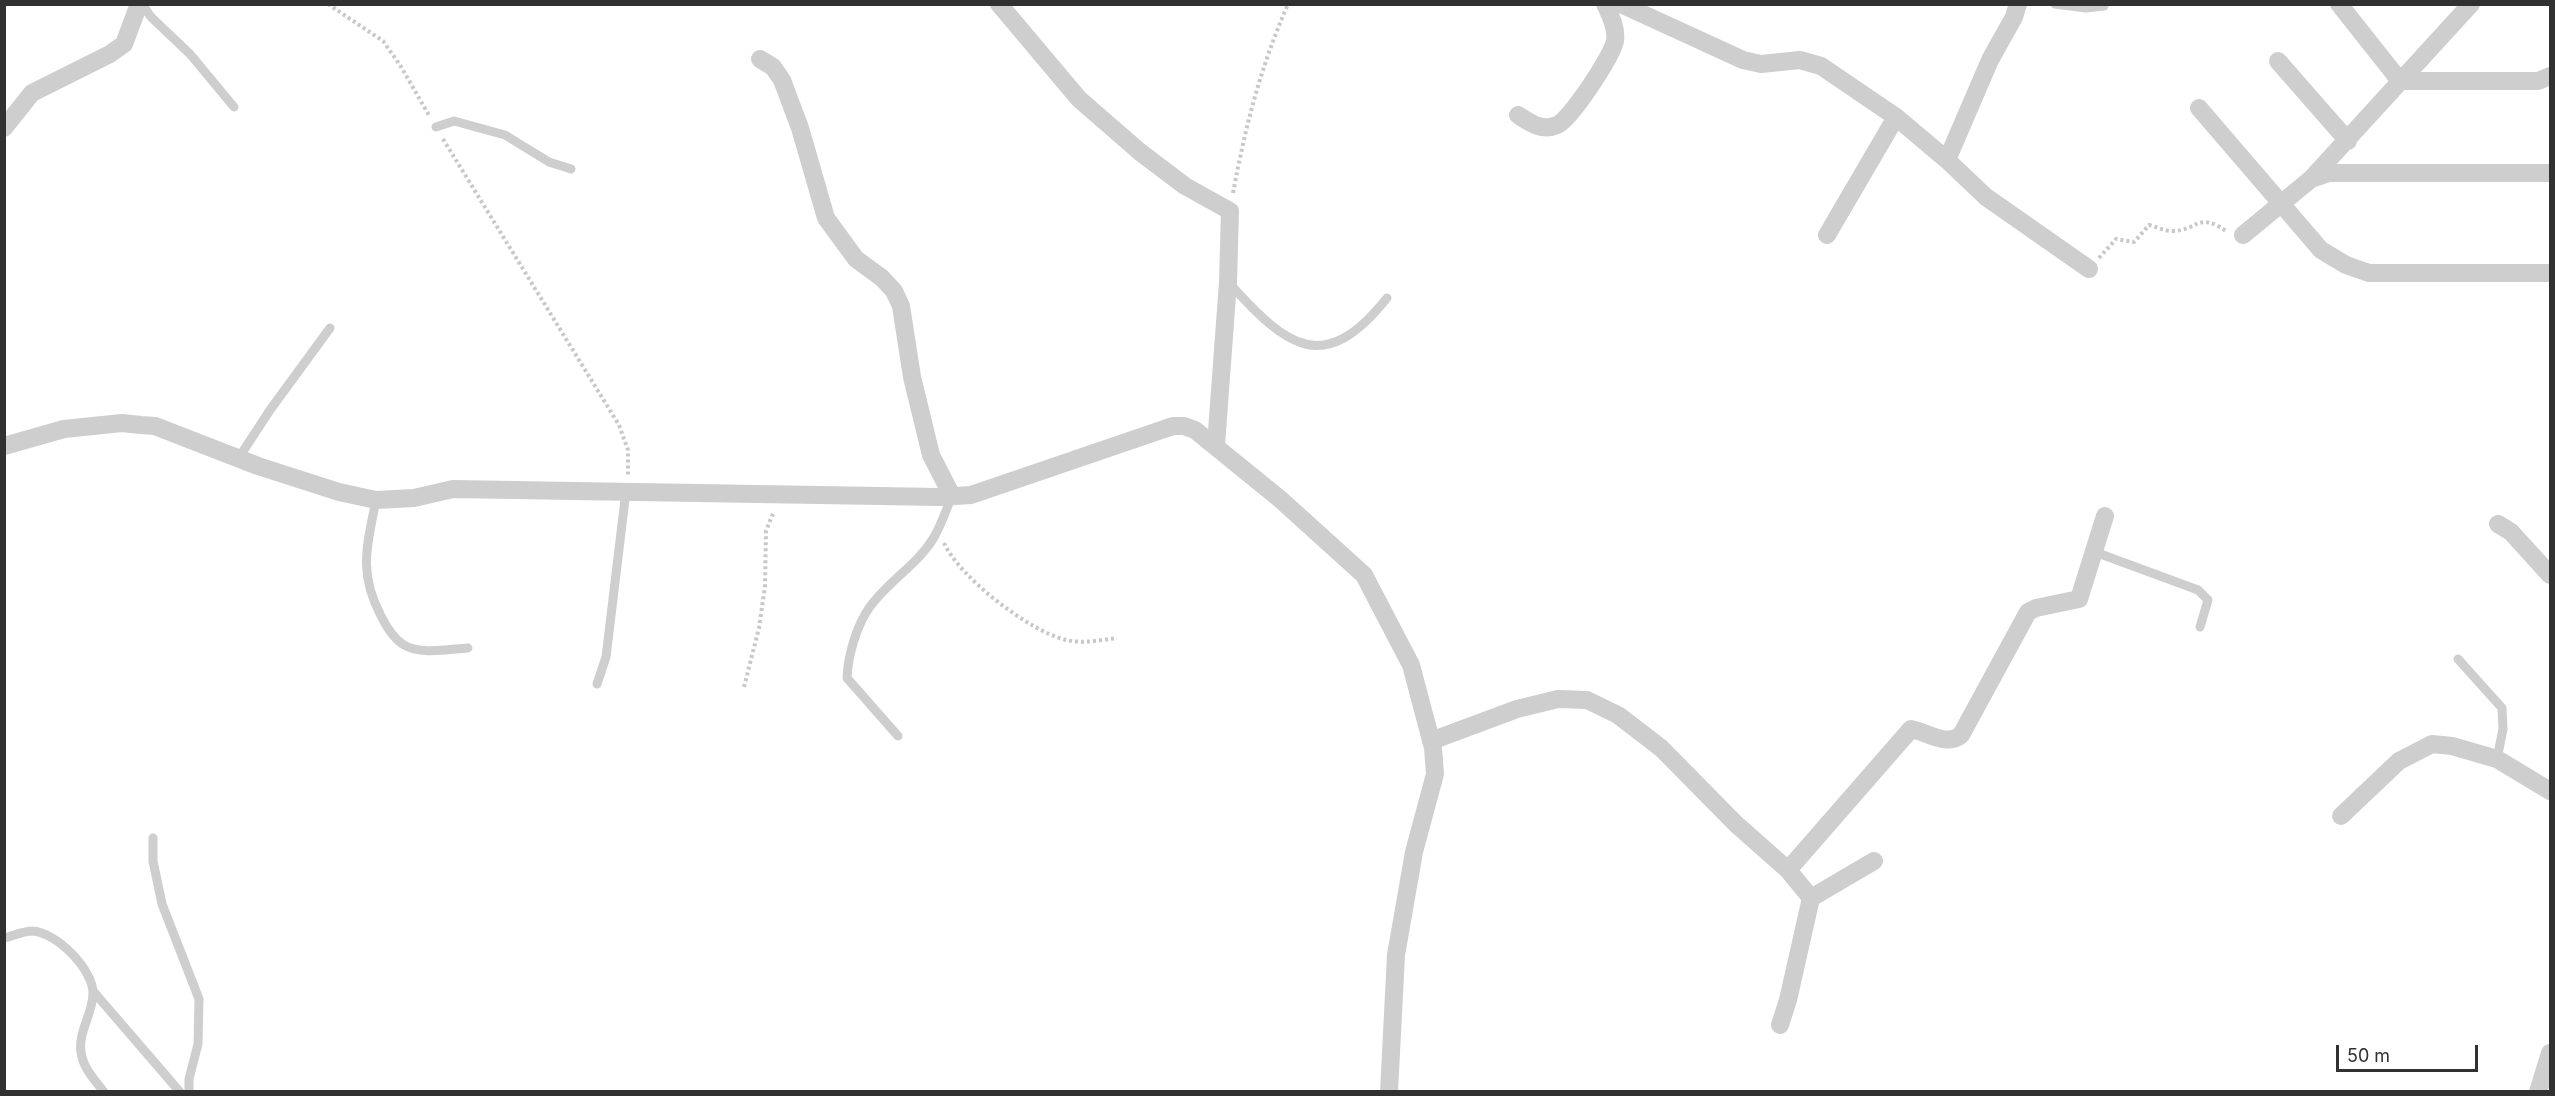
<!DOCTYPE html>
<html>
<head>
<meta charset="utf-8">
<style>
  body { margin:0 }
  #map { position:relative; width:2555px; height:1096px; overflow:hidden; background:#fff; font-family:Inter,sans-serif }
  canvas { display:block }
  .frame { position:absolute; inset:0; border:6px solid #313131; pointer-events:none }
  .scale { position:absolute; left:2336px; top:1045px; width:142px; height:27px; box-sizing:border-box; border:3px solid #313131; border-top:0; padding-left:8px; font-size:18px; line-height:21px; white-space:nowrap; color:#313131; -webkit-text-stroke:4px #fff; paint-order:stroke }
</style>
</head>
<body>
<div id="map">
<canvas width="2555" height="1096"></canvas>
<div class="frame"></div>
<div class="scale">50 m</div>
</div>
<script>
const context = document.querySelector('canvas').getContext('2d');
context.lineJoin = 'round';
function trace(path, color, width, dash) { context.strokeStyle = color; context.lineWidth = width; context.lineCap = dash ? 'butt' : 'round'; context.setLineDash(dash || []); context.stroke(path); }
const path = new Path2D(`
  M328 4 383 41 400 65 430 117
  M443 139 619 425 628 450V476
  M1233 193C1246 124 1260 69 1288 4
  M2099 258 2116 239 2134 242 2149 225C2157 227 2164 231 2172 231 2198 231 2197 211 2226 231
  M944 543C960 578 1029 631 1066 640 1083 644 1101 640 1117 638
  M744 687 759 628 765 586 766 531 774 511`);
const lane = new Path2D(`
  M142 4 151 17 190 54 234 107
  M2055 4 2086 8 2104 6
  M436 127 454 121 505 135 549 162 571 169
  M1230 284C1287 347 1324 377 1387 298
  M238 459 270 410 330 328
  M376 500C367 546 358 572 381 616 386 626 394 639 404 645 420 655 450 649 468 648
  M2095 552 2198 590 2208 600 2200 627
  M2458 659 2502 708 2503 729 2497 759
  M597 684 606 657 626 491
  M898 736 847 678C848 656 856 627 869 608 887 582 916 566 933 539 941 526 946 510 952 496
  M153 838V861L162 904 199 999 198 1044 189 1079V1092
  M4 938C12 936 24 931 32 931 56 932 93 969 93 993 93 1014 78 1031 81 1052 83 1068 94 1079 104 1092
  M93 991 180 1092`);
const street = new Path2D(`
  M999 4 1079 99 1140 152 1185 186 1230 211 1228 282 1216 445
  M1621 4 1743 60 1761 64 1800 60 1821 66 1896 117 1947 160 1986 197 2089 269
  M2339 4 2400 81H2538L2550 76
  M760 59 773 67 782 80 800 128 826 218 856 259 882 278 894 291 901 306 912 377 931 455 952 496
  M2278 61 2348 141
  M2199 108 2321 250 2346 265 2369 273H2550
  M1518 115C1529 122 1542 132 1557 125 1571 119 1612 56 1615 41 1617 28 1610 15 1605 4
  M4 128 32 93 110 54 124 44 139 4
  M1947 160 1990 60 2014 17 2018 4
  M2311 179 2329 173H2550
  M1827 235 1896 117
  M2243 235 2311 179 2471 4
  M4 446 64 429 122 423 141 425 155 426 258 466 339 492 376 500 414 498 453 489 940 497 971 495 1173 426H1184L1195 430 1280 499 1364 575 1411 665 1433 748 1435 774 1414 852 1396 955 1389 1092
  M2498 524 2511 532 2550 575
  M1431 741 1517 709 1558 699 1587 700 1618 715 1661 748 1736 824 1788 870 1811 898
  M2341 816 2399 761 2432 744 2452 746 2497 759 2550 791
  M1788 870 1911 729C1927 732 1947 747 1961 735L2028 612 2036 608 2079 599 2105 516
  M1780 1025 1788 1000 1811 898 1874 861
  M2538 1092 2550 1053`);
trace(path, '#c8c8c8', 4, [3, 3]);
trace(lane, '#cecece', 9);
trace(street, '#cecece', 18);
</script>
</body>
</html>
